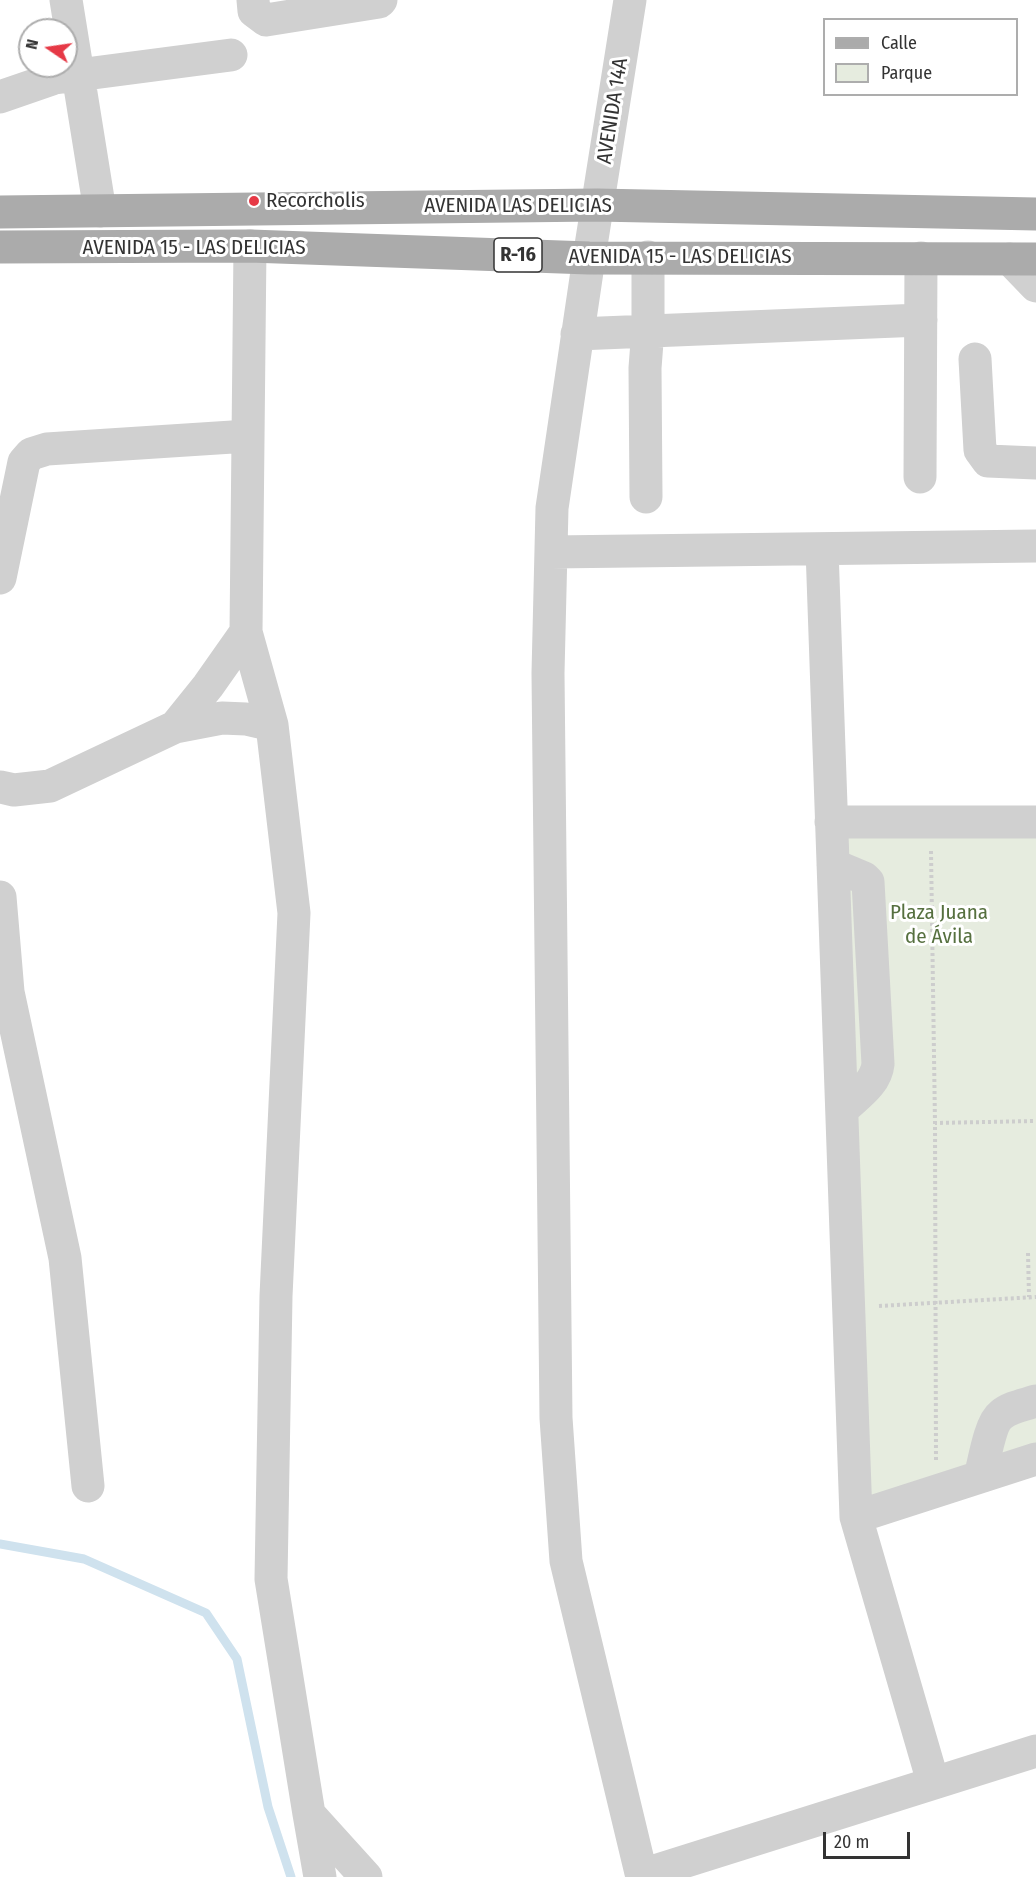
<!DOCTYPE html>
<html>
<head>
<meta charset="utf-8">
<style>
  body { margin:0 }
  #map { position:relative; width:1036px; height:1877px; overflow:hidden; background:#fff; font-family:"Fira Sans Condensed",sans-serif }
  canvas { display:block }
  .legend { position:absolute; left:823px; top:18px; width:195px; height:78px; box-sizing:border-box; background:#fff; border:2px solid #adadad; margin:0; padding:8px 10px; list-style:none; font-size:18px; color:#333 }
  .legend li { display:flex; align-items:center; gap:12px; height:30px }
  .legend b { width:30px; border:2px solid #adadad }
  .north { position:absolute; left:18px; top:18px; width:60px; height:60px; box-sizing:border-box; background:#fff; border:2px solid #adadad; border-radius:50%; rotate:283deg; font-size:16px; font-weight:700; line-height:24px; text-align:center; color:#333 }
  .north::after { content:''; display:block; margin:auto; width:21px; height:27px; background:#e63946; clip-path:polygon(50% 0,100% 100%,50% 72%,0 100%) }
  .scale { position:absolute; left:823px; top:1832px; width:87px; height:27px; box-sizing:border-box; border:3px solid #333; border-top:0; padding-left:8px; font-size:18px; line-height:21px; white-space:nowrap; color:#333; -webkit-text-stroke:4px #fff; paint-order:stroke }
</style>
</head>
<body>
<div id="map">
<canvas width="1036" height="1877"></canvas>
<ul class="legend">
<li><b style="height:8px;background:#ababab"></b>Calle</li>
<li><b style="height:16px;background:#e6ecdf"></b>Parque</li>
</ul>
<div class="north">N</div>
<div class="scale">20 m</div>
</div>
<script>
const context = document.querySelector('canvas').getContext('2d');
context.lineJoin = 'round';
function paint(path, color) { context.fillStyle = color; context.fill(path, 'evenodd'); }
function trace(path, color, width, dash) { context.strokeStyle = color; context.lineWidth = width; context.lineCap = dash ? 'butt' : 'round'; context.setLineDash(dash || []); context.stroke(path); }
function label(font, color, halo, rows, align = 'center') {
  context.font = font + ' "Fira Sans Condensed",sans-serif'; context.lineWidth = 6; context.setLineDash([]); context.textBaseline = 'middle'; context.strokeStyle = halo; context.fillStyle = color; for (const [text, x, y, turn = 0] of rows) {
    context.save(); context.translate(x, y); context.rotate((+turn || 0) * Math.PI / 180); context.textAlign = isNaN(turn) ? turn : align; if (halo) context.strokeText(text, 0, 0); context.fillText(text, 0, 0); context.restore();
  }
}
const green = new Path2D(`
  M839 828H1036V1453L861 1508Z`);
const stream = new Path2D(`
  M0 1544 84 1559 206 1613 237 1659 268 1807 291 1877`);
const path = new Path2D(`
  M931 851 935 1123
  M1028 1253 1029 1297
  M879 1306 1036 1297
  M936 1460 935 1123 1036 1121`);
const minor = new Path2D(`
  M66 0 100 211
  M253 0 254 11 266 20 379 2 381 0
  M630 0 589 258 552 508 548 673 556 1418 566 1561 642 1877
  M0 97 55 78 231 55
  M250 246 246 632 272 725 294 913 276 1296 271 1579 309 1814 366 1877
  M1010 259 1036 286
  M577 334 921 320
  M975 359 980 450 988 461 1036 463
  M920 477 921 258
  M646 497 645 368 648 329V257
  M822 549 856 1517 933 1782
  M551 552 1036 546
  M0 578 24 462 31 454 47 449 248 436
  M175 727 222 718 246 719 272 725
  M0 787 14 790 50 786 175 727 208 686 246 632
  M831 822H1036
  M833 865 864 878 868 882 878 1064C876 1084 856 1096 842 1110
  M0 897 8 992 65 1258 88 1486
  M980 1477C984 1462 990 1423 1001 1415 1010 1407 1024 1405 1036 1401
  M856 1517 1036 1459
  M309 1814 320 1877
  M642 1875 1036 1751`);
const major = new Path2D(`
  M0 212 597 205 1036 214
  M0 247 250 246 589 258 1036 259`);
const markers = [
  [254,201,6,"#e63946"]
];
const shields = [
  [518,255,48]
];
const shieldNames = [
  ["R-16",518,255]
];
const streetNames = [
  ["AVENIDA 14A",613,111,-81],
  ["AVENIDA LAS DELICIAS",518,206],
  ["AVENIDA 15 - LAS DELICIAS",194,248],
  ["AVENIDA 15 - LAS DELICIAS",680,257]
];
const poiNames = [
  ["Recorcholis",266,201]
];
const parkNames = [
  ["Plaza Juana",939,913],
  ["de Ávila",939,937]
];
paint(green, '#e6ecdf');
trace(stream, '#cfe2ee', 9);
trace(path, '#cdcdcd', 4, [3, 3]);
trace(minor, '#d0d0d0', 33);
trace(major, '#ababab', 33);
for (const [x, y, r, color] of markers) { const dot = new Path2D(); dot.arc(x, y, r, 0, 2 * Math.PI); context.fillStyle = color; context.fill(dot); trace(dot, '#fff', 2); }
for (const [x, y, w] of shields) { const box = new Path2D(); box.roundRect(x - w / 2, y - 17, w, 34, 4.5); context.fillStyle = '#fff'; context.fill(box); trace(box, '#333', 1.5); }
label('bold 20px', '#333', null, shieldNames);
label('21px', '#333', '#fff', streetNames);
label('21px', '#333', '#fff', poiNames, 'left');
label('21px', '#56703f', '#fff', parkNames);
</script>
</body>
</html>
